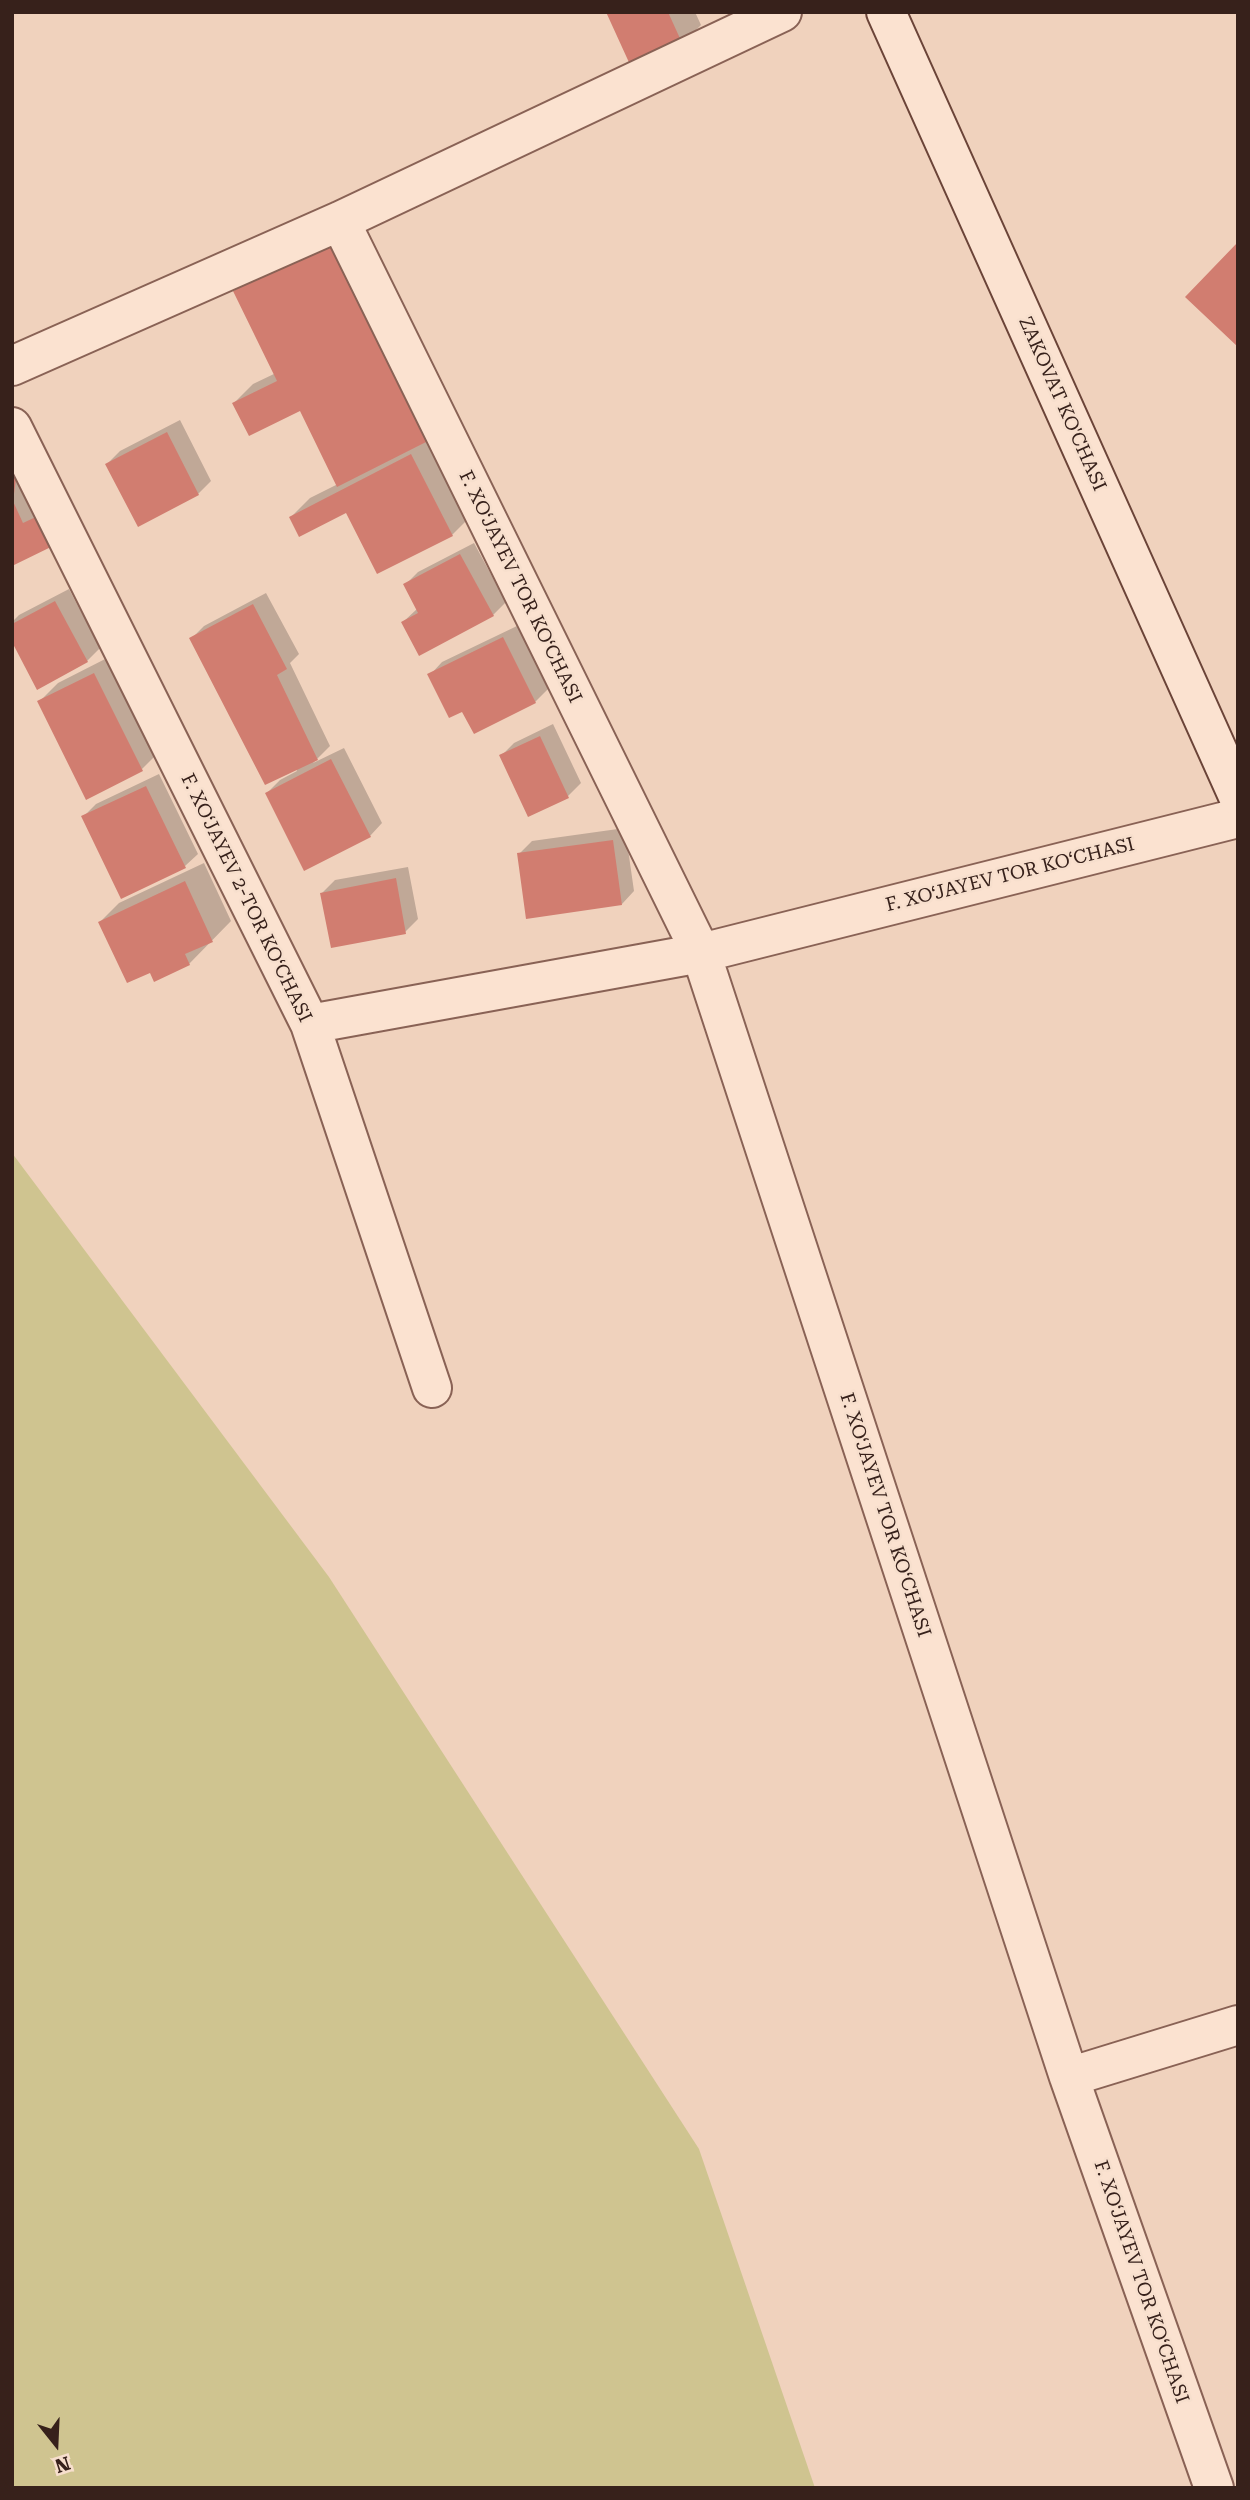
<!DOCTYPE html>
<html>
<head>
<meta charset="utf-8">
<style>
  body { margin:0 }
  #map { position:relative; width:1250px; height:2500px; overflow:hidden; background:#f0d2bd; font-family:"Roboto Serif",serif }
  canvas { display:block }
  .frame { position:absolute; inset:0; border:14px solid #37211b; pointer-events:none }
  .north { position:absolute; left:21px; top:2409px; width:70px; height:70px; -webkit-text-stroke:5px #f7dfcd; paint-order:stroke; rotate:162deg; font-size:19px; font-weight:700; line-height:28px; text-align:center; color:#37211b }
  .north::after { content:''; display:block; margin:auto; width:24px; height:32px; background:#37211b; clip-path:polygon(50% 0,100% 100%,50% 72%,0 100%) }
</style>
</head>
<body>
<div id="map">
<canvas width="1250" height="2500"></canvas>
<div class="frame"></div>
<div class="north">N</div>
</div>
<script>
const context = document.querySelector('canvas').getContext('2d');
context.lineJoin = 'round';
function paint(path, color) { context.fillStyle = color; context.fill(path, 'evenodd'); }
function trace(path, color, width, dash) { context.strokeStyle = color; context.lineWidth = width; context.lineCap = dash ? 'butt' : 'round'; context.setLineDash(dash || []); context.stroke(path); }
function label(font, color, halo, rows, align = 'center') {
  context.font = font + ' "Roboto Serif",serif'; context.lineWidth = 5; context.setLineDash([]); context.textBaseline = 'middle'; context.strokeStyle = halo; context.fillStyle = color; for (const [text, x, y, turn = 0] of rows) {
    context.save(); context.translate(x, y); context.rotate((+turn || 0) * Math.PI / 180); context.textAlign = isNaN(turn) ? turn : align; if (halo) context.strokeText(text, 0, 0); context.fillText(text, 0, 0); context.restore();
  }
}
const green = new Path2D(`
  M12 1153 329 1577 699 2149 815 2488H12Z`);
const shadow = new Path2D(`
  M608 12H695L701 25 682 44Z
  M353 223 471 516 452 535 347 511 291 517 310 498 338 484 300 409 234 403 253 384 276 373 235 291 254 272Z
  M180 420 211 481 198 494 107 464 120 451Z
  M12 445 43 505 12 564Z
  M474 543 506 602 493 615 403 622 417 609 405 585 418 572Z
  M69 589 100 648 87 661 12 639V622L19 615Z
  M266 593 299 654 290 663 330 746 313 763 344 748 382 823 370 836 267 793 280 780 297 771 296 769 191 639 204 626Z
  M517 626 548 689 535 702 463 709 430 675 442 662Z
  M113 655 161 750 142 769 39 702 58 683Z
  M553 724 581 783 568 796 501 756 514 743Z
  M159 774 198 854 185 866 83 817 96 804Z
  M625 828 634 891 622 904 519 854 532 841Z
  M204 863 231 921 189 964 151 971 100 922 119 903Z
  M408 867 418 919 405 932 322 893 335 880Z`);
const building = new Path2D(`
  M606 12H668L683 45 632 69Z
  M333 241 432 439 337 487 300 411 249 436 232 403 277 381 233 291Z
  M1238 242V347L1185 297Z
  M167 432 199 495 138 527 105 464Z
  M411 454 453 536 377 574 346 513 299 537 289 517Z
  M12 471 16 479 14 494 12 493Z
  M12 499 23 523 40 515 55 545 12 566Z
  M460 554 494 616 419 656 401 622 418 613 403 584Z
  M55 601 88 662 37 690 12 642V624Z
  M253 604 287 669 277 675 318 760 265 785 189 638Z
  M503 637 536 703 474 734 462 712 449 718 427 674Z
  M94 673 143 771 86 800 37 701Z
  M540 736 569 798 528 817 499 755Z
  M331 759 371 837 304 871 265 793Z
  M146 786 186 868 121 899 81 816Z
  M613 840 622 905 526 919 517 853Z
  M396 878 406 934 331 948 320 893Z
  M185 881 213 942 185 954 190 965 154 982 150 973 127 983 98 922Z`);
const street = new Path2D(`
  M340 221 701 953 1069 2077 1214 2488
  M12 366 340 221 782 12
  M12 427 310 1024 432 1388
  M310 1024 701 953 1238 818
  M1069 2077 1238 2025`);
const secondary = new Path2D(`
  M886 12 1238 796`);
const streetNames = [
  ["ZAKOVAT KO'CHASI",1062,404,66],
  ["F. XO‘JAYEV TOR KO‘CHASI",520,587,64],
  ["F. XO‘JAYEV TOR KO‘CHASI",1010,875,-14],
  ["F. XO‘JAYEV 2-TOR KO‘CHASI",246,898,64],
  ["F. XO‘JAYEV TOR KO‘CHASI",885,1515,72],
  ["F. XO‘JAYEV TOR KO‘CHASI",1141,2282,71]
];
paint(green, '#cfc490');
paint(shadow, '#0003');
paint(building, '#d17d70');
trace(street, '#896255', 42);
trace(secondary, '#6b4438', 42);
trace(street, '#fbe2d0', 38);
trace(secondary, '#fbe2d0', 38);
label('19px', '#37211b', '#f7dfcd', streetNames);
</script>
</body>
</html>
